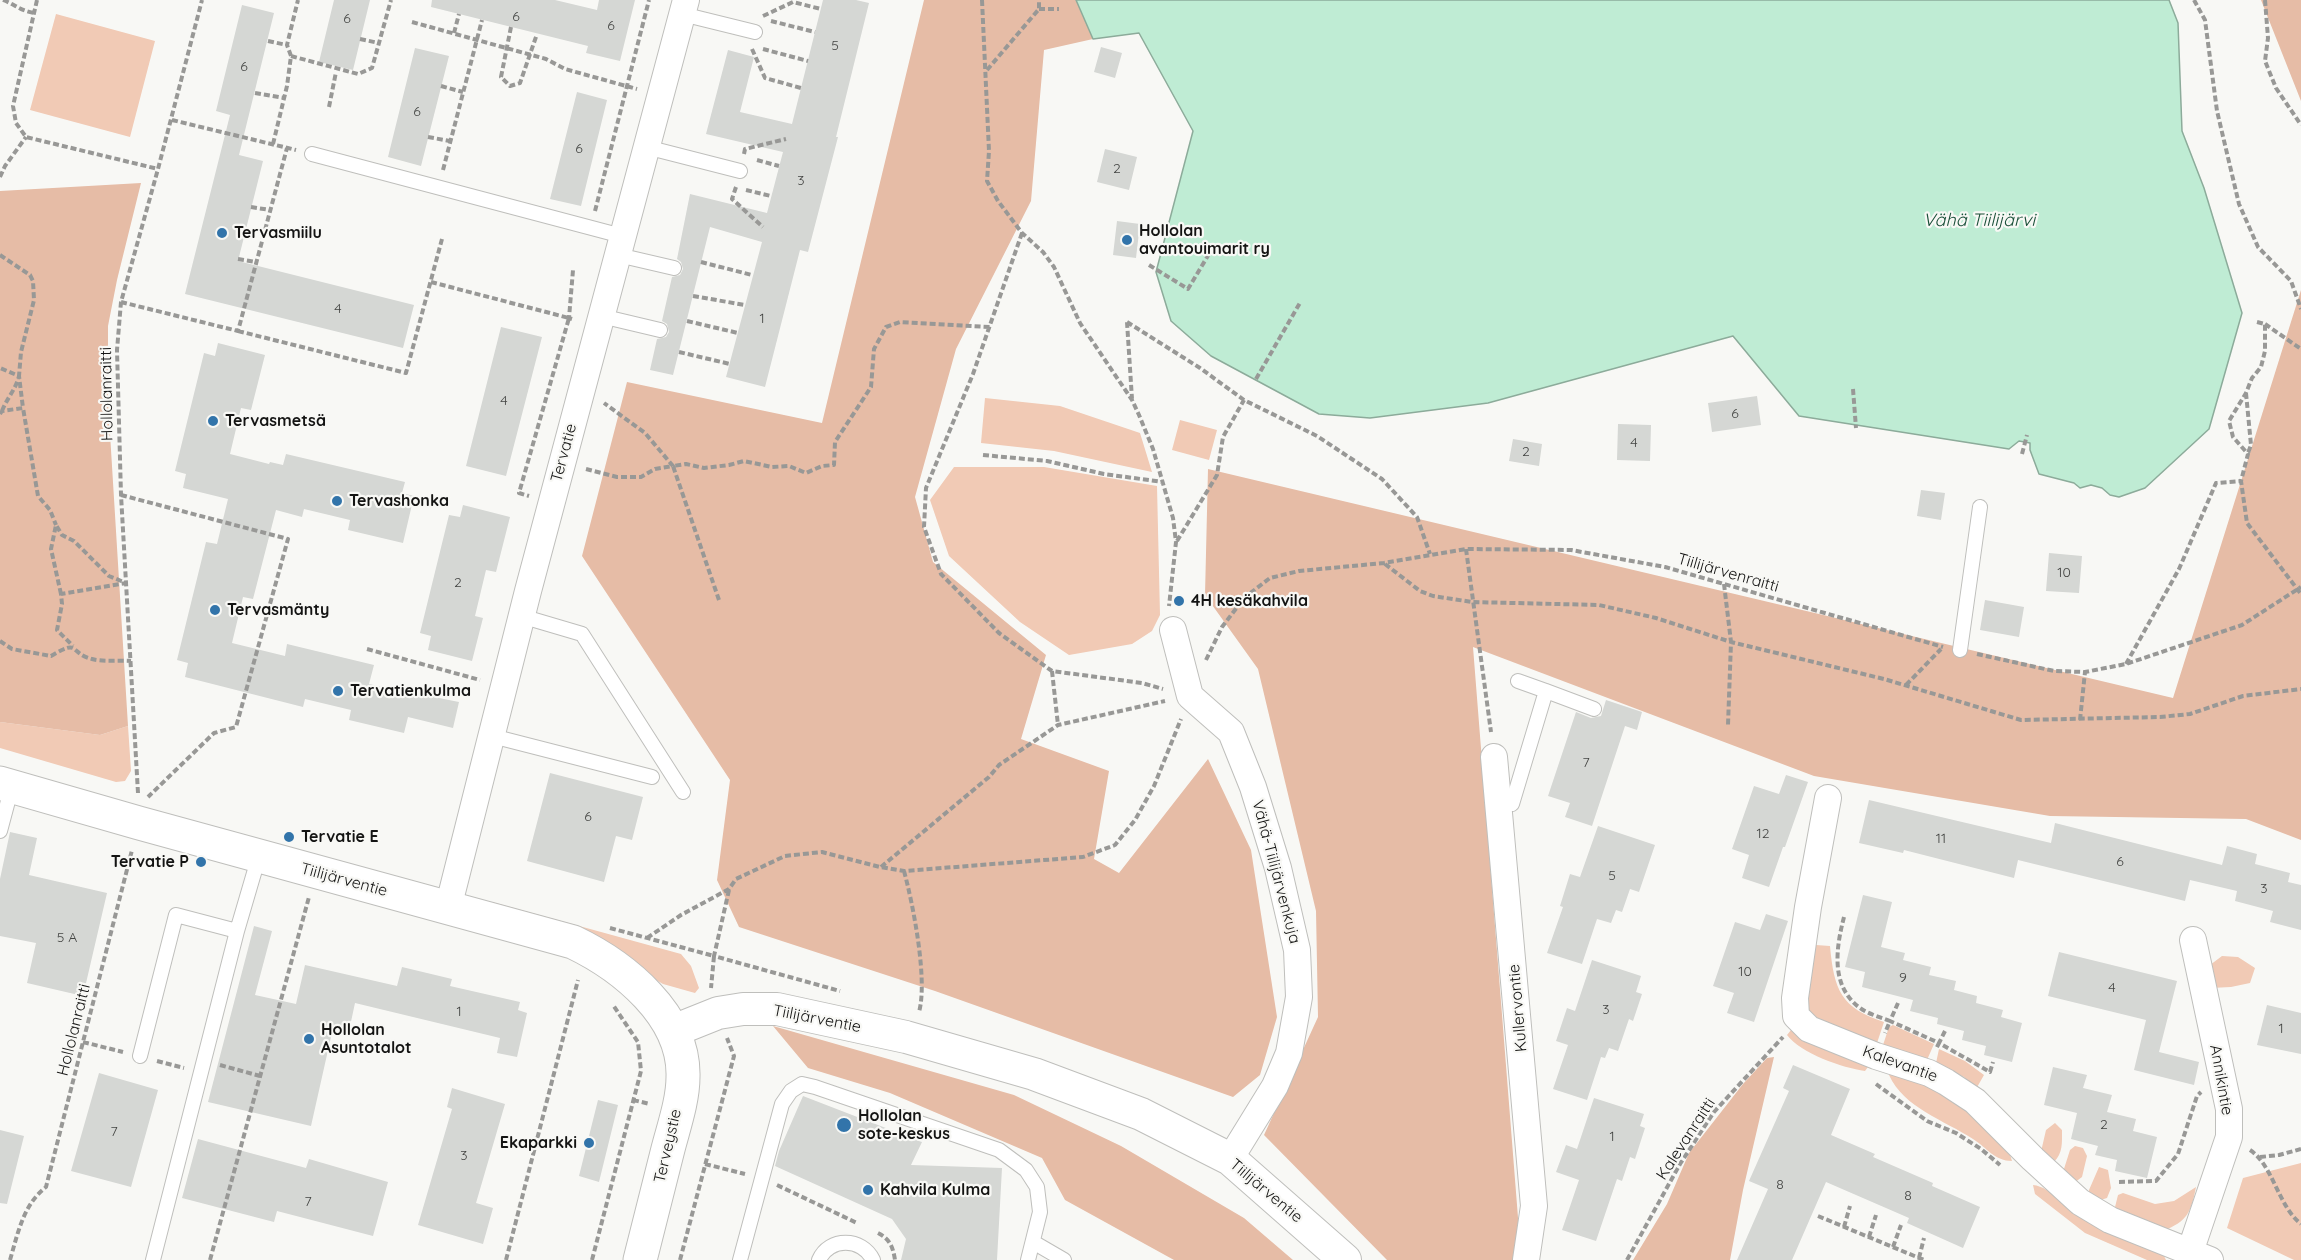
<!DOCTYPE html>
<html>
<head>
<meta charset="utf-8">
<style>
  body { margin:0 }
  canvas { display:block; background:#f8f8f5 }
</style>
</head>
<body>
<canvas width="2301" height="1260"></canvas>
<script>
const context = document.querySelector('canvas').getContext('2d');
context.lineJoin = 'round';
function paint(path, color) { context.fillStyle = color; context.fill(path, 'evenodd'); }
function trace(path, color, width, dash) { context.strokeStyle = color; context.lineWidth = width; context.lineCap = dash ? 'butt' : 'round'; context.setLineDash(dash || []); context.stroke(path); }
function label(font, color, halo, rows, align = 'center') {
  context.font = font + ' Quicksand,sans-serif'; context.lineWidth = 4.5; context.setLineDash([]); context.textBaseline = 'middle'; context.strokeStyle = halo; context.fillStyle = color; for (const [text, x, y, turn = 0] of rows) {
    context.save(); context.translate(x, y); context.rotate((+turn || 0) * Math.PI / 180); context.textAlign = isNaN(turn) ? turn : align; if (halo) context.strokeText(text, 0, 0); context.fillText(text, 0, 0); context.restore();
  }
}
const green = new Path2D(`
  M56 14 155 41 130 137 30 110Z
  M985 398 1060 406 1140 433 1152 472 1054 451 981 443Z
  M1180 420 1217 430 1209 460 1172 450Z
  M954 467H1044L1157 486 1160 615 1152 631 1132 644 1069 655 1020 622 949 556 930 500Z
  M0 722 100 735 128 726 131 771 125 781 116 782 0 748Z
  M492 902 681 954 691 966 699 988 695 993 663 984 651 977 490 907Z
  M1816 945 1830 946C1834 990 1841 1008 1884 1022L1876 1046C1856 1038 1811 1029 1806 1005 1803 989 1813 961 1816 945Z
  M2222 956 2238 957 2255 968 2250 983 2231 987 2211 988 2210 965Z
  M1893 1025 1934 1044 1927 1060 1883 1045 1889 1027Z
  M1791 1030C1803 1031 1809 1041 1819 1046 1833 1054 1850 1055 1865 1060L1868 1067 1865 1071C1843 1068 1800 1053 1787 1035Z
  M1939 1049 1965 1061 1984 1075 1976 1089 1964 1077 1936 1063Z
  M1895 1070 1921 1078 1981 1122 2008 1148 2012 1161C1995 1161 1987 1148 1973 1139 1944 1120 1904 1108 1889 1075Z
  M2055 1123 2062 1130C2062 1143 2063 1153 2054 1162L2040 1156 2046 1130Z
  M2075 1146 2083 1148 2087 1156 2082 1177 2074 1183 2063 1172 2070 1150Z
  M2301 1163V1260H2294L2227 1228 2243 1178Z
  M2099 1167 2108 1170 2111 1188 2107 1198 2094 1202 2088 1198 2089 1190Z
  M2033 1185C2052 1187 2067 1210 2083 1219 2109 1233 2134 1245 2162 1252L2166 1260H2147L2085 1233 2035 1194Z
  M2196 1187C2191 1212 2188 1221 2163 1231L2123 1218 2115 1207 2118 1195 2123 1193 2155 1204 2174 1201Z`);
const forest = new Path2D(`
  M924 0H1076L1093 39 1044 50 1031 201 956 349 915 497 933 562 1046 655 1021 739 1109 771 1094 859 1119 873 1208 759 1251 850 1277 1017 1260 1075 1233 1097 935 991 739 927 717 880 730 780 582 556 627 382 822 423Z
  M2261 0H2301V101Z
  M141 183 117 280 108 326V401L128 726 100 735 0 722V191Z
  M2301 290V840L2246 819 2050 816 1814 776 1473 647 1520 1243 1514 1260H1387L1264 1135 1318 1017 1316 911 1258 669 1205 595 1208 469 2173 698Z
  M773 1026 1014 1095 1121 1146 1244 1218 1293 1260H1174L1065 1200 1042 1158 890 1093 808 1068Z
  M1774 1057 1743 1190 1730 1260H1633L1667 1204 1689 1153 1743 1084 1767 1058Z`);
const water = new Path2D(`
  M1076 0H2169L2178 23 2182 131 2204 188 2242 313 2209 429 2145 488 2119 497 2110 495 2102 488 2091 485 2080 488 2074 483 2039 474 2030 450V443L2019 441 2009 449 1799 416 1733 336 1488 403 1370 418 1319 414 1211 356 1171 321 1156 272 1193 131 1139 33 1093 39Z`);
const building = new Path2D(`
  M334 0H370L353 70 319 62Z
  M432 0H555L597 10 599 0H635L620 61 586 53 588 46 431 7Z
  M823 0H856L869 3 836 137H838L808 252 800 250 765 387 726 377 762 242 710 227 673 375 650 370 657 339 666 337 669 332 667 324 662 321 672 277 680 275 683 269 681 262 677 259 690 194 767 213 783 152 706 134 728 50 754 57 740 112 792 124Z
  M242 5 274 13 239 155 263 161 238 261 414 305 403 348 185 294 230 115 216 111Z
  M1101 47 1122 53 1115 78 1094 72Z
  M415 48 449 56 421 166 388 157Z
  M577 92 607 100 581 206 550 199Z
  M1105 149 1137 157 1129 190 1097 182Z
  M1117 221 1140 224 1136 258 1113 255Z
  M501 327 542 337 506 476 466 466Z
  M218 343 265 355 251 410 241 408 230 454 269 464 270 462 283 465 286 454 405 482 402 493 414 496 403 543 348 530 350 520 304 509 302 517 276 510 253 599 243 597 232 643 285 656 287 644 374 665 369 684 459 702 453 728 408 717 404 733 349 720 351 710 305 699 303 707 185 677 188 663 177 660 206 542 217 544 228 499 183 488 186 474 175 471 204 353 215 356Z
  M1757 396 1761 425 1712 432 1708 403Z
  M1618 424 1651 425 1650 461 1617 460Z
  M1513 439 1542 444 1539 466 1509 461Z
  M1921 490 1945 493 1941 520 1917 516Z
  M463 505 510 517 496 572 486 570 475 616 483 618 472 661 428 650 431 636 420 633 449 515 460 517Z
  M2049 553 2082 556 2079 593 2046 591Z
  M1985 600 2024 607 2019 637 1980 630Z
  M1606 700 1642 712 1637 730 1625 726 1592 826 1565 817 1570 803 1548 796 1576 712 1591 718 1601 716Z
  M550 773 643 797 632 840 616 836 604 882 527 861Z
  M1786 775 1808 782 1785 847H1783L1769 887 1742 878 1749 855 1732 849 1754 786 1779 794Z
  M1869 800 2051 843 2055 823 2222 865 2227 846 2257 854 2255 864 2290 873 2288 882 2301 885V930L2270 922 2273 911 2235 901 2237 891 2190 880 2185 901 2018 860 2014 878 1904 850 1903 853 1859 843Z
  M1598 826 1655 845 1639 892 1630 889 1622 912 1616 910 1611 923 1597 919 1582 964 1547 953 1563 907 1560 906 1570 874 1580 877Z
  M10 832 37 838 29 875 107 893 83 996 27 983 36 943 0 936V879Z
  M1863 895 1892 902 1881 947 1905 953 1903 960 1931 967 1929 975 1956 981 1954 990 1977 996 1976 1003 2003 1010 2001 1017 2022 1023 2012 1062 1984 1055 1986 1046 1962 1040 1964 1031 1937 1024 1938 1018 1910 1011 1913 1000 1862 987 1865 972 1845 967Z
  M1766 914 1788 921 1754 1022 1727 1013 1734 993 1713 986 1735 922 1760 930Z
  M254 926 272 931 255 995 296 1004 305 965 397 986 402 967 452 979 450 986 520 1002 518 1010 527 1013 517 1057 497 1053 500 1038 355 1003 349 1031 333 1028 311 1126 208 1102Z
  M2059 952 2177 981 2159 1052 2199 1062 2194 1085 2134 1070 2146 1020 2048 996Z
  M1592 960 1641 976 1636 992 1642 994 1633 1021 1629 1019 1618 1051 1609 1048 1605 1058 1601 1057 1587 1100 1553 1089 1568 1045 1556 1041 1567 1008 1575 1011Z
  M2267 1005 2301 1013V1054L2257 1045Z
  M1793 1065 1850 1089 1831 1135 1875 1154 1873 1157 1933 1183 1932 1186 1980 1207 1963 1248 1907 1223 1909 1218 1826 1182 1792 1260H1737L1768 1189 1749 1181 1789 1091 1783 1088Z
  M2053 1067 2087 1075 2083 1088 2112 1095 2107 1112 2136 1119 2133 1131 2157 1137 2147 1178 2115 1171 2117 1160 2095 1155 2098 1146 2071 1139 2077 1113 2044 1105Z
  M99 1073 158 1090 131 1187 71 1171Z
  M452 1088 505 1104 476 1203 493 1208 483 1244 418 1225 452 1109 447 1107Z
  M803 1096 922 1142 911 1165 1002 1168 997 1260H901L906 1239 892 1219 775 1166 779 1151Z
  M1594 1098 1644 1114 1640 1126 1645 1128 1635 1159 1630 1157 1622 1181 1617 1179 1596 1241 1562 1230 1579 1180 1556 1172 1566 1145 1577 1149Z
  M598 1100 618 1105 599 1182 579 1176Z
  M0 1130 24 1136 7 1204 0 1203Z
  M198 1139 306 1168 309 1159 388 1182 373 1236 277 1211 274 1222 182 1198Z`);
const path = new Path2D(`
  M3 0C16 5 19 10 34 13
  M37 0 13 106 16 123 26 137 158 169
  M982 0 989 151 987 181 998 201 1022 233 1043 252 1054 267 1080 323 1132 400 1139 415 1153 449 1173 518 1176 542 1169 606
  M2194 0 2205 20 2217 111 2239 204 2258 247 2291 281 2301 309
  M2265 0 2268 38 2265 61 2276 88 2301 125
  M1039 9H1059
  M763 16 793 2 821 9
  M771 21 815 32
  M412 22 546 59 565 69 637 89
  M511 27 501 77 510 86 520 83 537 34
  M454 33 459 14
  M360 39 379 43
  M268 41 287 45
  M752 49 765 78 801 88
  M763 49 808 61
  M291 56 358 74 372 68 391 0
  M987 70 1039 9V0
  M441 86 463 92
  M255 93 284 98
  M329 107 336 72
  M172 120 296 150
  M428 137 450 141
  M273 144 287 86 291 56 287 45 298 0
  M744 154 745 149 786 139
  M757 160 779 166
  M443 170 482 20
  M0 177 5 166 26 137
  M736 187 732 199 763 227
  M746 190 771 196
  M251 207 270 210
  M595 211 649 0
  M1022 233 973 374 926 488 924 527 941 574 999 633 1052 671 1142 683 1163 689
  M0 255 30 275 33 281 34 300 21 352 19 376 0 368
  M238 259 256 262
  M701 262 752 275
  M1149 265 1188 289 1212 249
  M431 282 569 318 519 493 529 496
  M693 296 745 305
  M121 302 238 331 287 148
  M572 319 569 318 573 270
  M687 321 738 333
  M1127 322 1200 368 1244 400 1317 436 1382 479 1417 517 1430 554
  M1127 322 1132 399
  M2257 322 2265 324V351L2261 367 2252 378 2246 393 2229 421 2233 437 2248 454 2241 481 2247 523 2301 594
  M2265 324 2301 349
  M238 331 406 373 442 239
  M679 352 730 364
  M1256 379 1301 301
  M1853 389 1856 428
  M2246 393 2251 445 2248 453
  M2 411C7 398 16 389 19 376L23 408
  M0 414 2 411 23 408 38 496 50 510 56 525
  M2022 454 2027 435
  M983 455 1047 461 1104 474 1163 482
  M586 469 617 477H641L655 469 673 466 645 433 604 403
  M121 495 288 539 236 727 214 733 148 797
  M1177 541 1217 475 1223 437 1244 400
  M1466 549 1491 732
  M1385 564 1420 591 1433 596 1472 602 1599 605 1656 618 1731 642 1884 679 2021 720 2160 717 2190 714 2243 696 2301 689
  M1724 584 1731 642 1728 725
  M61 594 51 549 56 525 62 535 74 541 109 576 126 583 61 594 62 604 57 630 73 646
  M719 600 673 466 686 464 704 468 729 465 744 461 772 467 789 466 806 473 822 466 834 465 835 442 871 387 874 349 886 327 900 322 990 327
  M0 641 12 649 51 656C81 638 68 653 92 659 102 662 119 660 131 661
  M367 649 480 680
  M1977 654 2054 671 2085 672 2126 664 2242 625 2301 587
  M1206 660 1222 627 1244 598 1270 578 1299 571 1384 563 1466 549 1571 550 1665 567 1943 647
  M2126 664 2179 569 2216 483 2241 481
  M1052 671 1058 725
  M1906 685 1941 649
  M2080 720 2085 672
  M138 793 121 495 117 350 121 302 158 169 202 0
  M881 867 989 777 999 765 1058 725 1165 701
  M904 871C913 904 928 980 919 1012
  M729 890 714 956 840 991
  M1844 917C1836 948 1830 986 1860 1008 1868 1014 1880 1017 1890 1021L1885 1033
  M610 928 714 956 711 988
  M647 938 681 915 729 889 736 879 785 856 822 852 880 867 904 871 1083 857 1115 845 1135 820 1154 786 1181 719
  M1898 1003 1890 1021 1939 1043 1936 1049
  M1945 1031 1939 1043 1990 1072 1993 1062
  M83 1042 123 1052
  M157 1061 184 1068
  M220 1065 260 1076
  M1876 1084 1927 1121 1956 1133 1981 1149 2000 1165
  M633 1100 650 1104
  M2250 1150C2273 1165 2278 1206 2301 1224
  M2260 1157 2279 1155 2301 1149
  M705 1164 745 1174
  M2119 1182 2156 1181 2178 1154 2197 1096 2201 1092
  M777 1185 857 1223
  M1818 1216 1924 1260
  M1844 1227 1850 1206
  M878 1233C890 1239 893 1247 895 1260
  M1869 1237 1876 1215
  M1893 1247 1901 1225
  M1919 1258 1924 1238
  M10 1260C18 1233 23 1205 46 1187L132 850
  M210 1260 309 897
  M506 1260 578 980
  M592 1260 641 1071 638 1042 613 1005
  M680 1260 734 1056 727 1038
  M1627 1260 1680 1164 1714 1112 1783 1037`);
const service = new Path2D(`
  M682 14 755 32
  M646 147 740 171
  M312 154 622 236
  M618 255 674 268
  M601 316 660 330
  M521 616 582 634 683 792
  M1960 650 1980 507
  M1518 681 1546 691
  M492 736 652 777
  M1512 804 1546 691 1594 709
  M0 831 12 786
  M140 1056 176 915 237 931
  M1033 1242 1064 1260
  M153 1260 237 931 259 856
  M740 1260 782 1104 791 1091 802 1084 815 1087 999 1150 1026 1170 1037 1187 1040 1212 1028 1260
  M819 1260C829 1237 862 1237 873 1260`);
const minor = new Path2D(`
  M1173 630 1190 696 1231 732 1253 787 1278 868 1297 950 1299 997 1289 1053 1275 1086 1230 1159
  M1494 757 1534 1206 1526 1260
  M1828 798 1808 907 1795 998 1796 1016 1809 1029 1876 1056 1929 1073 1946 1082 1975 1101 2033 1159 2080 1202 2110 1220 2210 1260
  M448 908 528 591 686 0
  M2190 1252 2229 1137V1109L2193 940`);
const tertiary = new Path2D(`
  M673 1031 718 1013 743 1009H777L906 1037 1034 1074 1141 1114 1230 1159 1345 1260`);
const secondary = new Path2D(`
  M0 783 139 823 573 942C623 966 685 1015 683 1077 683 1100 674 1126 668 1149 659 1186 649 1223 640 1260`);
const markers = [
  [222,233,6,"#3274aa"],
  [1127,240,6,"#3274aa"],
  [213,421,6,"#3274aa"],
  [337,501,6,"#3274aa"],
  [1179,601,6,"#3274aa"],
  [215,610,6,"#3274aa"],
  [338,691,6,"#3274aa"],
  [289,837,6,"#3274aa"],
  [201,862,6,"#3274aa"],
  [309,1039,6,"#3274aa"],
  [844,1125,8,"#3274aa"],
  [589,1143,6,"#3274aa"],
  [868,1190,6,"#3274aa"]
];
const numberNames = [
  ["6",516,17],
  ["6",347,19],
  ["6",611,26],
  ["5",835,46],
  ["6",244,67],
  ["6",417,112],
  ["6",579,149],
  ["2",1117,169],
  ["3",801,181],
  ["4",338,309],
  ["1",762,319],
  ["4",504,401],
  ["6",1735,414],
  ["4",1634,443],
  ["2",1526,452],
  ["10",2064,573],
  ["2",458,583],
  ["7",1586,763],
  ["6",588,817],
  ["12",1763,834],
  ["11",1941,839],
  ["6",2120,862],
  ["5",1612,876],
  ["3",2264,889],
  ["5 A",67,938],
  ["10",1745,972],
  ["9",1903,978],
  ["4",2112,988],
  ["3",1606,1010],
  ["1",459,1012],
  ["1",2281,1029],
  ["2",2104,1125],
  ["7",114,1132],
  ["1",1612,1137],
  ["3",464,1156],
  ["8",1780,1185],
  ["8",1908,1196],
  ["7",308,1202]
];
const poiNames = [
  ["Hollolan",1139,231],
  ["avantouimarit ry",1139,249],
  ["Tervasmiilu",234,233],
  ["Tervasmetsä",225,421],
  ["Tervashonka",349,501],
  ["4H kesäkahvila",1191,601],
  ["Tervasmänty",227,610],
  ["Tervatienkulma",350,691],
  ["Tervatie E",301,837],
  ["Tervatie P",189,862,"right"],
  ["Hollolan",321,1030],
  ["Asuntotalot",321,1048],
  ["Hollolan",858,1116],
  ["sote-keskus",858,1134],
  ["Ekaparkki",577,1143,"right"],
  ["Kahvila Kulma",880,1190]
];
const streetNames = [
  ["Hollolanraitti",107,394,-91],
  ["Tervatie",564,453,-75],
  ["Tiilijärvenraitti",1728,573,16],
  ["Vähä-Tiilijärvenkuja",1276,872,75],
  ["Tiilijärventie",344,880,15],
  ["Kullervontie",1518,1008,-95],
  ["Tiilijärventie",817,1019,11],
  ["Hollolanraitti",74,1030,-76],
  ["Kalevantie",1900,1064,20],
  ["Annikintie",2221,1080,80],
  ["Kalevanraitti",1686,1139,-57],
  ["Terveystie",668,1146,-77],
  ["Tiilijärventie",1266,1191,40]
];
const waterNames = [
  ["Vähä Tiilijärvi",1979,221]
];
paint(green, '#f1cab5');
paint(forest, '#e6bca6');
paint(water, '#bfecd4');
trace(water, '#8cab9a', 1.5);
paint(building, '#d5d7d4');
trace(service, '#bfbfbc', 16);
trace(minor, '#bfbfbc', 28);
trace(tertiary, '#bfbfbc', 34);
trace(secondary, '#bfbfbc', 35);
trace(path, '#989896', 4, [6, 3]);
trace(service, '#fff', 14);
trace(minor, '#fff', 26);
trace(tertiary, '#fff', 32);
trace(secondary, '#fff', 33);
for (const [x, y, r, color] of markers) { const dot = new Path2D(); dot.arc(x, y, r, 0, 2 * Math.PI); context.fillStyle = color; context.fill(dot); trace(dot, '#f8f8f5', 2); }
label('14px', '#444543', null, numberNames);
label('bold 16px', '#141413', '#f8f8f5', poiNames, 'left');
label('16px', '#141413', '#f8f8f5', streetNames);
label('italic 18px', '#184e37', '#f8f8f5', waterNames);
</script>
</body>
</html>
